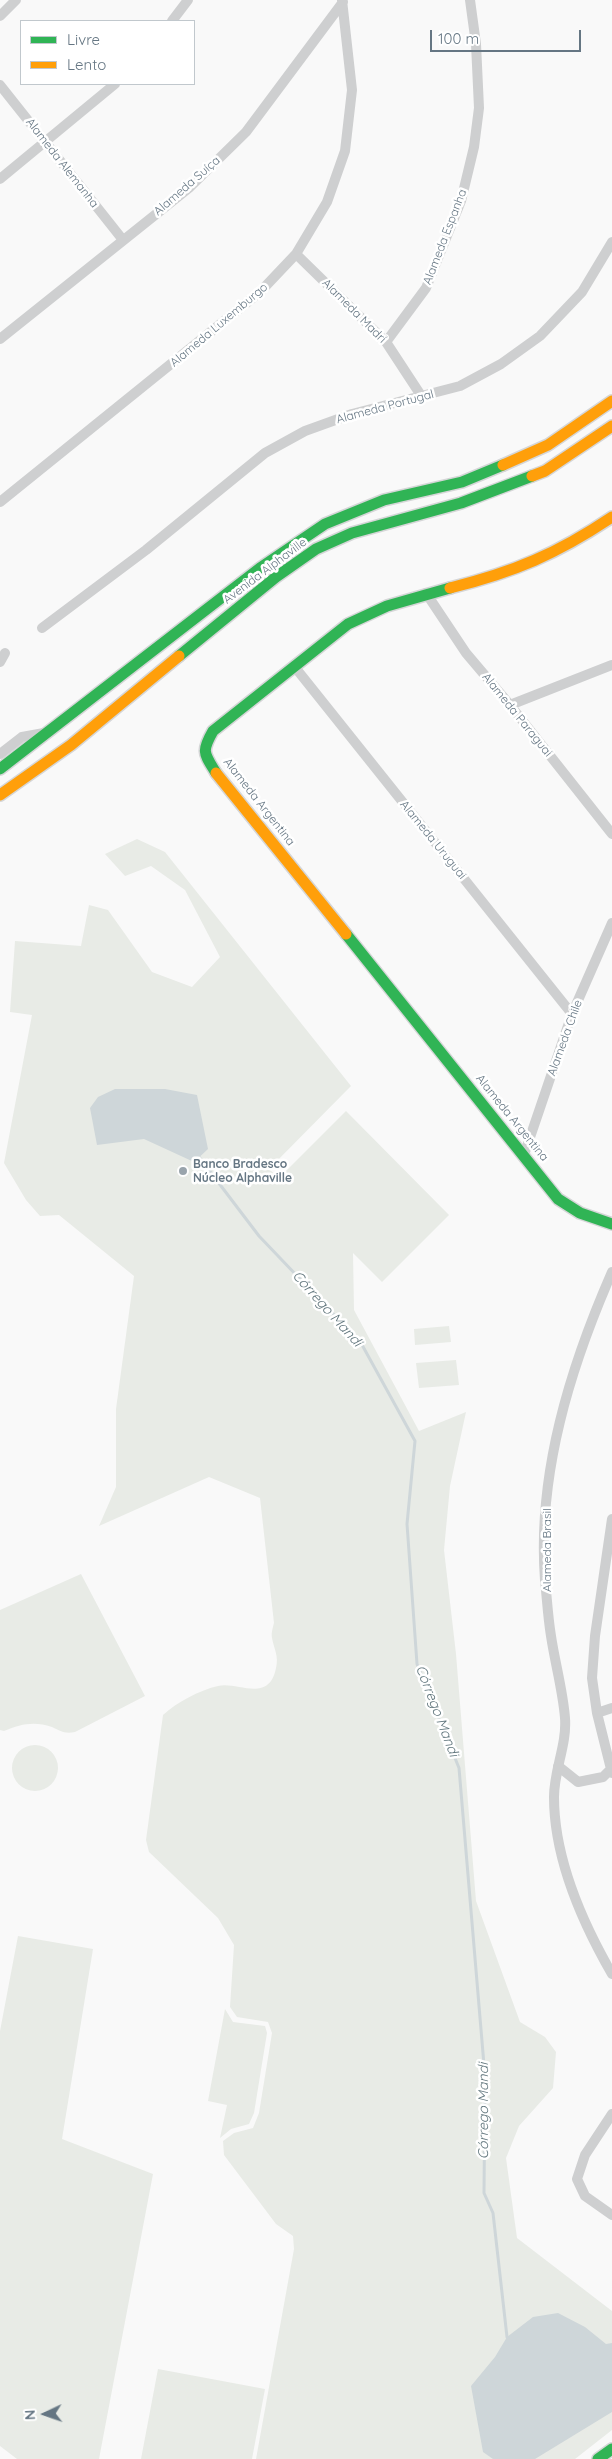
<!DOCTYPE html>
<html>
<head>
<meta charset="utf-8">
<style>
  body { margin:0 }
  #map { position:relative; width:612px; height:2459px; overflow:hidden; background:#f9f9f9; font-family:Quicksand,sans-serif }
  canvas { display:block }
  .legend { position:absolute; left:20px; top:20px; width:175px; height:65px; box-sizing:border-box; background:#fff; border:1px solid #c1c8cd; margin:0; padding:6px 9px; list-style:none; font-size:15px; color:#657683 }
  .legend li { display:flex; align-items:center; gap:10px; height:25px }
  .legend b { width:25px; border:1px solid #c1c8cd }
  .north { position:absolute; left:20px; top:2389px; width:50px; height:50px; -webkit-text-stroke:4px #fff; paint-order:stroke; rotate:267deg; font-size:14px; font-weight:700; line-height:20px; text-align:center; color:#657683 }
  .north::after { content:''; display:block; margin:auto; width:18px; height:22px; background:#657683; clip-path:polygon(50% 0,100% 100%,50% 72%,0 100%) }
  .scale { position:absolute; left:430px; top:30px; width:151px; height:22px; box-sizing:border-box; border:2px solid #657683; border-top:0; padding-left:6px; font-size:15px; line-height:18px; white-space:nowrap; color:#657683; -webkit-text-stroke:4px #fff; paint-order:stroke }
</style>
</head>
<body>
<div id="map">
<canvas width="612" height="2459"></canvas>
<ul class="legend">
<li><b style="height:6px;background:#30b455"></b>Livre</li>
<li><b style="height:6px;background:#ff9f0a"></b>Lento</li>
</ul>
<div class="north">N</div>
<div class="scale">100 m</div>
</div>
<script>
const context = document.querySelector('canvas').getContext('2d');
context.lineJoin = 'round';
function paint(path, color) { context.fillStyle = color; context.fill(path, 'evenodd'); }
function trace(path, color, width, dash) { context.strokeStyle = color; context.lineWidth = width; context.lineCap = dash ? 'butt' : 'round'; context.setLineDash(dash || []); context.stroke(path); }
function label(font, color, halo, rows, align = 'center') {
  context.font = font + ' Quicksand,sans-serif'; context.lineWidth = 5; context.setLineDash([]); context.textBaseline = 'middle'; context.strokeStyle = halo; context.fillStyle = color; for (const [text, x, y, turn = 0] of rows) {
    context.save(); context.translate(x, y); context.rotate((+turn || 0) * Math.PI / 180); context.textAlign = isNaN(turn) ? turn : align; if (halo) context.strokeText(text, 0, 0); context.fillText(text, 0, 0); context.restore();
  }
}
const green = new Path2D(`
  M137 839 165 852 351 1086 269 1169 279 1178 346 1111 449 1215 382 1282 353 1253 354 1310 419 1431 466 1412 450 1486 444 1550 456 1654 476 1901 520 2022 545 2037 556 2052 553 2088 519 2126 506 2158 517 2238 612 2311V2430L575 2459H256L294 2249 293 2236 276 2224 224 2155 223 2141 234 2133 253 2128 259 2113 272 2033 268 2022 237 2017 230 2007 234 1945 218 1918 149 1852 146 1840 163 1715C177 1702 200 1690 218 1686 237 1681 269 1704 276 1668 279 1656 274 1649 272 1638 271 1633 273 1627 274 1623L260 1498 209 1477 99 1526 116 1487V1409L134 1276 59 1215 40 1216 26 1200 4 1163 32 1015 10 1012 15 941 81 946 89 905 108 910 152 972 192 987 220 957 185 890 151 866 125 876 105 854Z
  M449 1326 451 1342 415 1345 414 1329Z
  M456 1360 459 1385 419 1388 416 1363Z
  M81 1574 145 1696 75 1732C64 1734 61 1731 52 1727 34 1721 21 1724 4 1731L0 1730V1610Z
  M12 1768a23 23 0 1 1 46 0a23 23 0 1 1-46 0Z
  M18 1936 93 1949 62 2139 153 2174 99 2459H17L0 2446V2031Z
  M225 2009 233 2022 265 2026 267 2033 254 2113 249 2124 231 2129 220 2138 227 2105 208 2101Z
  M158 2369 265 2389 252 2459H141Z`);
const water = new Path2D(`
  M115 1089H165L197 1095 208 1149 194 1162 144 1139 97 1145 90 1108 98 1097Z
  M558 2313 585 2327 606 2344 612 2343V2412L535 2459H493L483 2452 471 2386 495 2357 507 2337 533 2317Z`);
const stream = new Path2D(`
  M199 1157 259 1236 361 1343 415 1441 407 1524 417 1664 459 1768 485 2077 484 2193 493 2213 507 2337`);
const street = new Path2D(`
  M0 16 16 0
  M172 21 188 0
  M0 85 123 240
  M0 179 115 84
  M296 254 386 342 422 397
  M0 339 190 187 246 132 343 2
  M386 342 426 288 461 201 474 147 479 108 476 44 470 0
  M0 502 260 292 296 254 327 202 345 151 352 90 342 0
  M426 593 466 653 510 705 612 834
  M42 628 146 550 265 453 305 431 352 414 460 386 501 364 540 336 582 292 612 242
  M0 662 5 653
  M294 666 572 1014
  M510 705 612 665
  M0 754 22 737 44 733
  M524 1155 572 1014 612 923
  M612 1272C570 1368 537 1474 545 1580 547 1599 548 1618 551 1636 555 1663 563 1691 565 1718 567 1745 554 1770 554 1797 554 1858 582 1922 612 1974
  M612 1519 595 1636 592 1678 597 1713 612 1773
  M597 1713 612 1708
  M558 1766 578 1782 603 1777 611 1769
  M612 2114 585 2155 577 2179 585 2196 612 2215`);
const fast = new Path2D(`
  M179 656 276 577 316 549 352 533 461 503 532 476
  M0 769 260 568 325 524 384 500 462 482 503 465
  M216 773C204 753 201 752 213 731L348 624 387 606 450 588
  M346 934 558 1199 580 1213 612 1224
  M598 2459 612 2449`);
const slow = new Path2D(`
  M503 465 548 445 612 401
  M532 476 545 471 612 426
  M450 588C514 572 557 554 612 517
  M216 773 346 934
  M0 795 71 745 179 656`);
const markers = [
  [183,1171,5,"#99a4ac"]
];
const streetNames = [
  ["Alameda Alemanha",62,163,52],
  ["Alameda Suíça",187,186,-41],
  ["Alameda Espanha",445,237,-69],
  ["Alameda Madri",354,311,45],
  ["Alameda Luxemburgo",219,325,-40],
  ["Alameda Portugal",385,407,-15],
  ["Avenida Alphaville",265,571,-37],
  ["Alameda Paraguai",517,715,51],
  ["Alameda Argentina",259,802,52],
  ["Alameda Uruguai",433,840,51],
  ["Alameda Chile",565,1038,-70],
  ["Alameda Argentina",512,1118,51],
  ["Alameda Brasil",547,1550,-90]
];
const poiNames = [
  ["Banco Bradesco",193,1164],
  ["Núcleo Alphaville",193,1178]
];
const waterNames = [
  ["Córrego Mandi",327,1309,48],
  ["Córrego Mandi",437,1711,69],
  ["Córrego Mandi",484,2111,-90]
];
paint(green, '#e8ebe6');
paint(water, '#ced6d9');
trace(stream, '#ced6d9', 3);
trace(fast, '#d5d6d7', 14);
trace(slow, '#d5d6d7', 14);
trace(street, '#cecfd0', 10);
trace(fast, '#30b455', 11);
trace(slow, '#ff9f0a', 11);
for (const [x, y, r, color] of markers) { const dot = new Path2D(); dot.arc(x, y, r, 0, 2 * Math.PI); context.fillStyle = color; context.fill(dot); trace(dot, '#fff', 2); }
label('12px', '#657683', '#fff', streetNames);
label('bold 12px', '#657683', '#fff', poiNames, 'left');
label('italic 14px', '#60757c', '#fff', waterNames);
</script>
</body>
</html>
